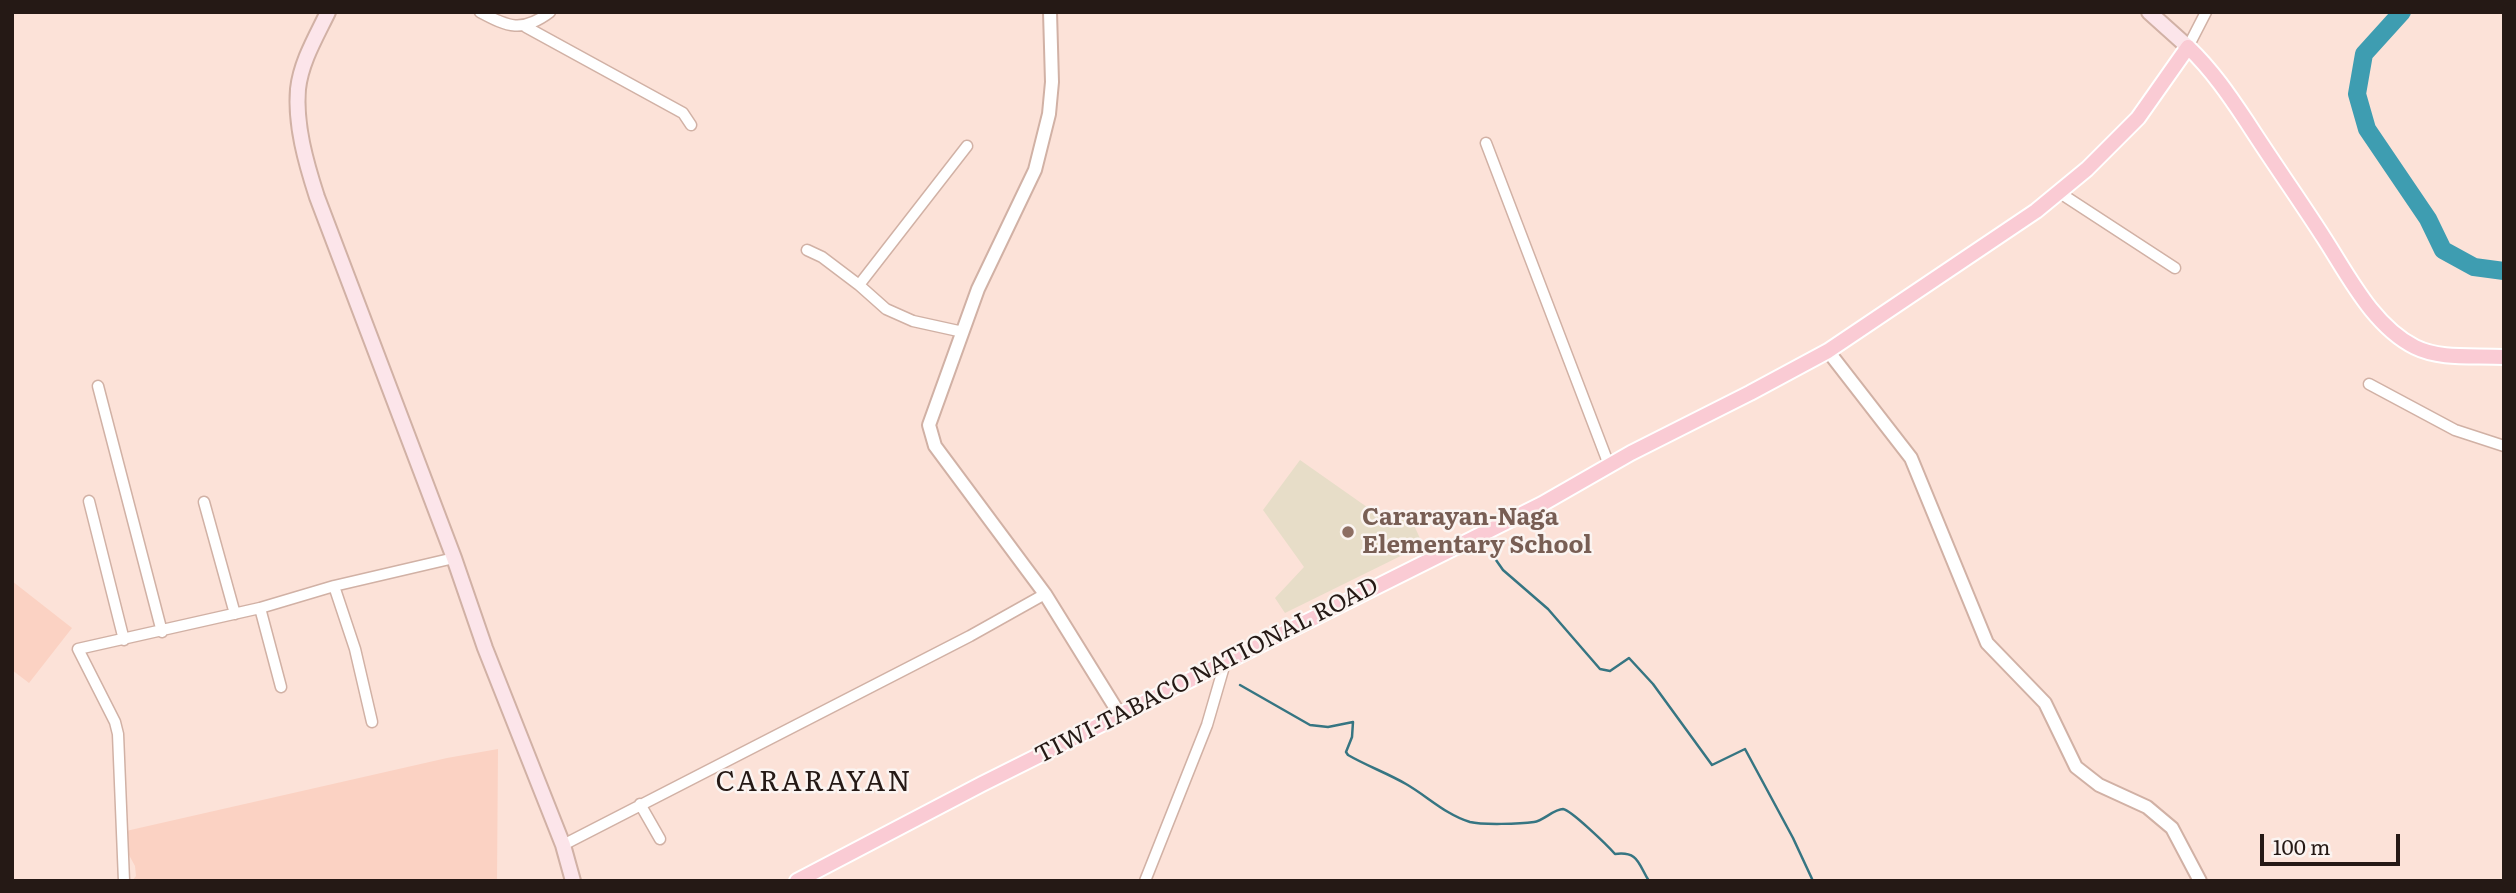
<!DOCTYPE html>
<html>
<head>
<meta charset="utf-8">
<style>
  body { margin:0 }
  #map { position:relative; width:2516px; height:893px; overflow:hidden; background:#fce2d8; font-family:Literata,serif }
  canvas { display:block }
  .frame { position:absolute; inset:0; border:14px solid #251915; pointer-events:none }
  .scale { position:absolute; left:2260px; top:834px; width:140px; height:32px; box-sizing:border-box; border:4px solid #251915; border-top:0; padding-left:9px; font-size:21px; line-height:24px; white-space:nowrap; color:#251915; -webkit-text-stroke:5px #fbf4f1; paint-order:stroke }
</style>
</head>
<body>
<div id="map">
<canvas width="2516" height="893"></canvas>
<div class="frame"></div>
<div class="scale">100 m</div>
</div>
<script>
const context = document.querySelector('canvas').getContext('2d');
context.lineJoin = 'round';
function paint(path, color) { context.fillStyle = color; context.fill(path, 'evenodd'); }
function trace(path, color, width, dash) { context.strokeStyle = color; context.lineWidth = width; context.lineCap = dash ? 'butt' : 'round'; context.setLineDash(dash || []); context.stroke(path); }
function label(font, color, halo, rows, align = 'center') {
  context.font = font + ' Literata,serif'; context.lineWidth = 5; context.setLineDash([]); context.textBaseline = 'middle'; context.strokeStyle = halo; context.fillStyle = color; for (const [text, x, y, turn = 0] of rows) {
    context.save(); context.translate(x, y); context.rotate((+turn || 0) * Math.PI / 180); context.textAlign = isNaN(turn) ? turn : align; if (halo) context.strokeText(text, 0, 0); context.fillText(text, 0, 0); context.restore();
  }
}
const built = new Path2D(`
  M12 581 72 628 29 683 12 670Z
  M498 749 497 881H132L136 876 135 866 129 855 126 831 447 758Z`);
const education = new Path2D(`
  M1300 460 1384 519 1408 512 1423 545 1285 613 1275 598 1304 567 1263 510Z`);
const stream = new Path2D(`
  M1496 560 1503 570 1548 609 1600 669 1610 671 1629 658 1653 684 1712 765 1745 749 1793 838 1813 881
  M1240 685 1310 725 1328 727 1353 722 1352 737 1346 752 1348 755C1367 766 1387 773 1406 784 1427 796 1446 815 1470 822 1482 825 1520 824 1534 822 1543 821 1554 809 1563 809 1571 810 1608 846 1615 854 1639 851 1638 864 1649 881`);
const river = new Path2D(`
  M2402 12 2364 54 2357 94 2367 129 2428 219 2443 250 2474 267 2504 271`);
const minor = new Path2D(`
  M480 12C508 27 522 33 550 12
  M526 27 683 113 691 125
  M2188 47 2206 12
  M1486 143 1609 465
  M2060 193 2175 268
  M807 250 822 257 859 285
  M963 332 913 321 886 309 859 285 967 146
  M2369 384 2455 430 2504 446
  M98 386 162 632
  M89 501 124 640
  M204 502 235 614
  M334 586 355 649 372 722
  M260 608 281 687
  M640 804 660 839
  M563 845 970 636 1045 594
  M124 881 118 734 115 722 78 649 260 608 334 586 454 558
  M1145 881 1207 725 1225 663`);
const tertiary = new Path2D(`
  M1050 12 1052 82 1049 114 1035 170 978 289 929 425 935 446 1045 594 1120 715
  M1828 351 1911 458 1987 643 2045 703 2076 767 2099 785 2147 807 2172 828 2200 881`);
const secondary = new Path2D(`
  M328 12C316 37 301 62 298 89 295 125 306 163 317 197L454 558 485 648 563 845 573 881
  M2149 12 2188 47`);
const primary = new Path2D(`
  M797 881 982 784 1542 504 1631 453 1750 393 1828 351 2036 211 2087 169 2138 118 2188 47C2212 70 2229 95 2247 122 2272 161 2299 199 2324 238 2348 275 2373 326 2415 347 2441 360 2475 355 2504 357`);
const markers = [
  [1348,532,7,"#8d6e63"]
];
const educationNames = [
  ["Cararayan-Naga",1362,518],
  ["Elementary School",1362,546]
];
const streetNames = [
  ["TIWI-TABACO NATIONAL ROAD",1207,671,-27]
];
const quarterNames = [
  ["CARARAYAN",814,783]
];
paint(built, '#fbd2c3');
paint(education, '#e7ddc8');
trace(stream, '#367582', 2.5);
trace(river, '#3e9db1', 18);
trace(minor, '#d1b1a5', 13);
trace(tertiary, '#d1b1a5', 16);
trace(secondary, '#d1b1a5', 18);
trace(primary, '#fff', 18);
trace(minor, '#fff', 10);
trace(tertiary, '#fff', 12);
trace(secondary, '#fce5ea', 14);
trace(primary, '#facbd4', 14);
for (const [x, y, r, color] of markers) { const dot = new Path2D(); dot.arc(x, y, r, 0, 2 * Math.PI); context.fillStyle = color; context.fill(dot); trace(dot, '#fbf4f1', 2.5); }
label('bold 24px', '#785e54', '#fbf4f1', educationNames, 'left');
label('24px', '#251915', '#fbf4f1', streetNames);
context.letterSpacing = '2px';
label('28px', '#251915', '#fbf4f1', quarterNames);
context.letterSpacing = '0px';
</script>
</body>
</html>
